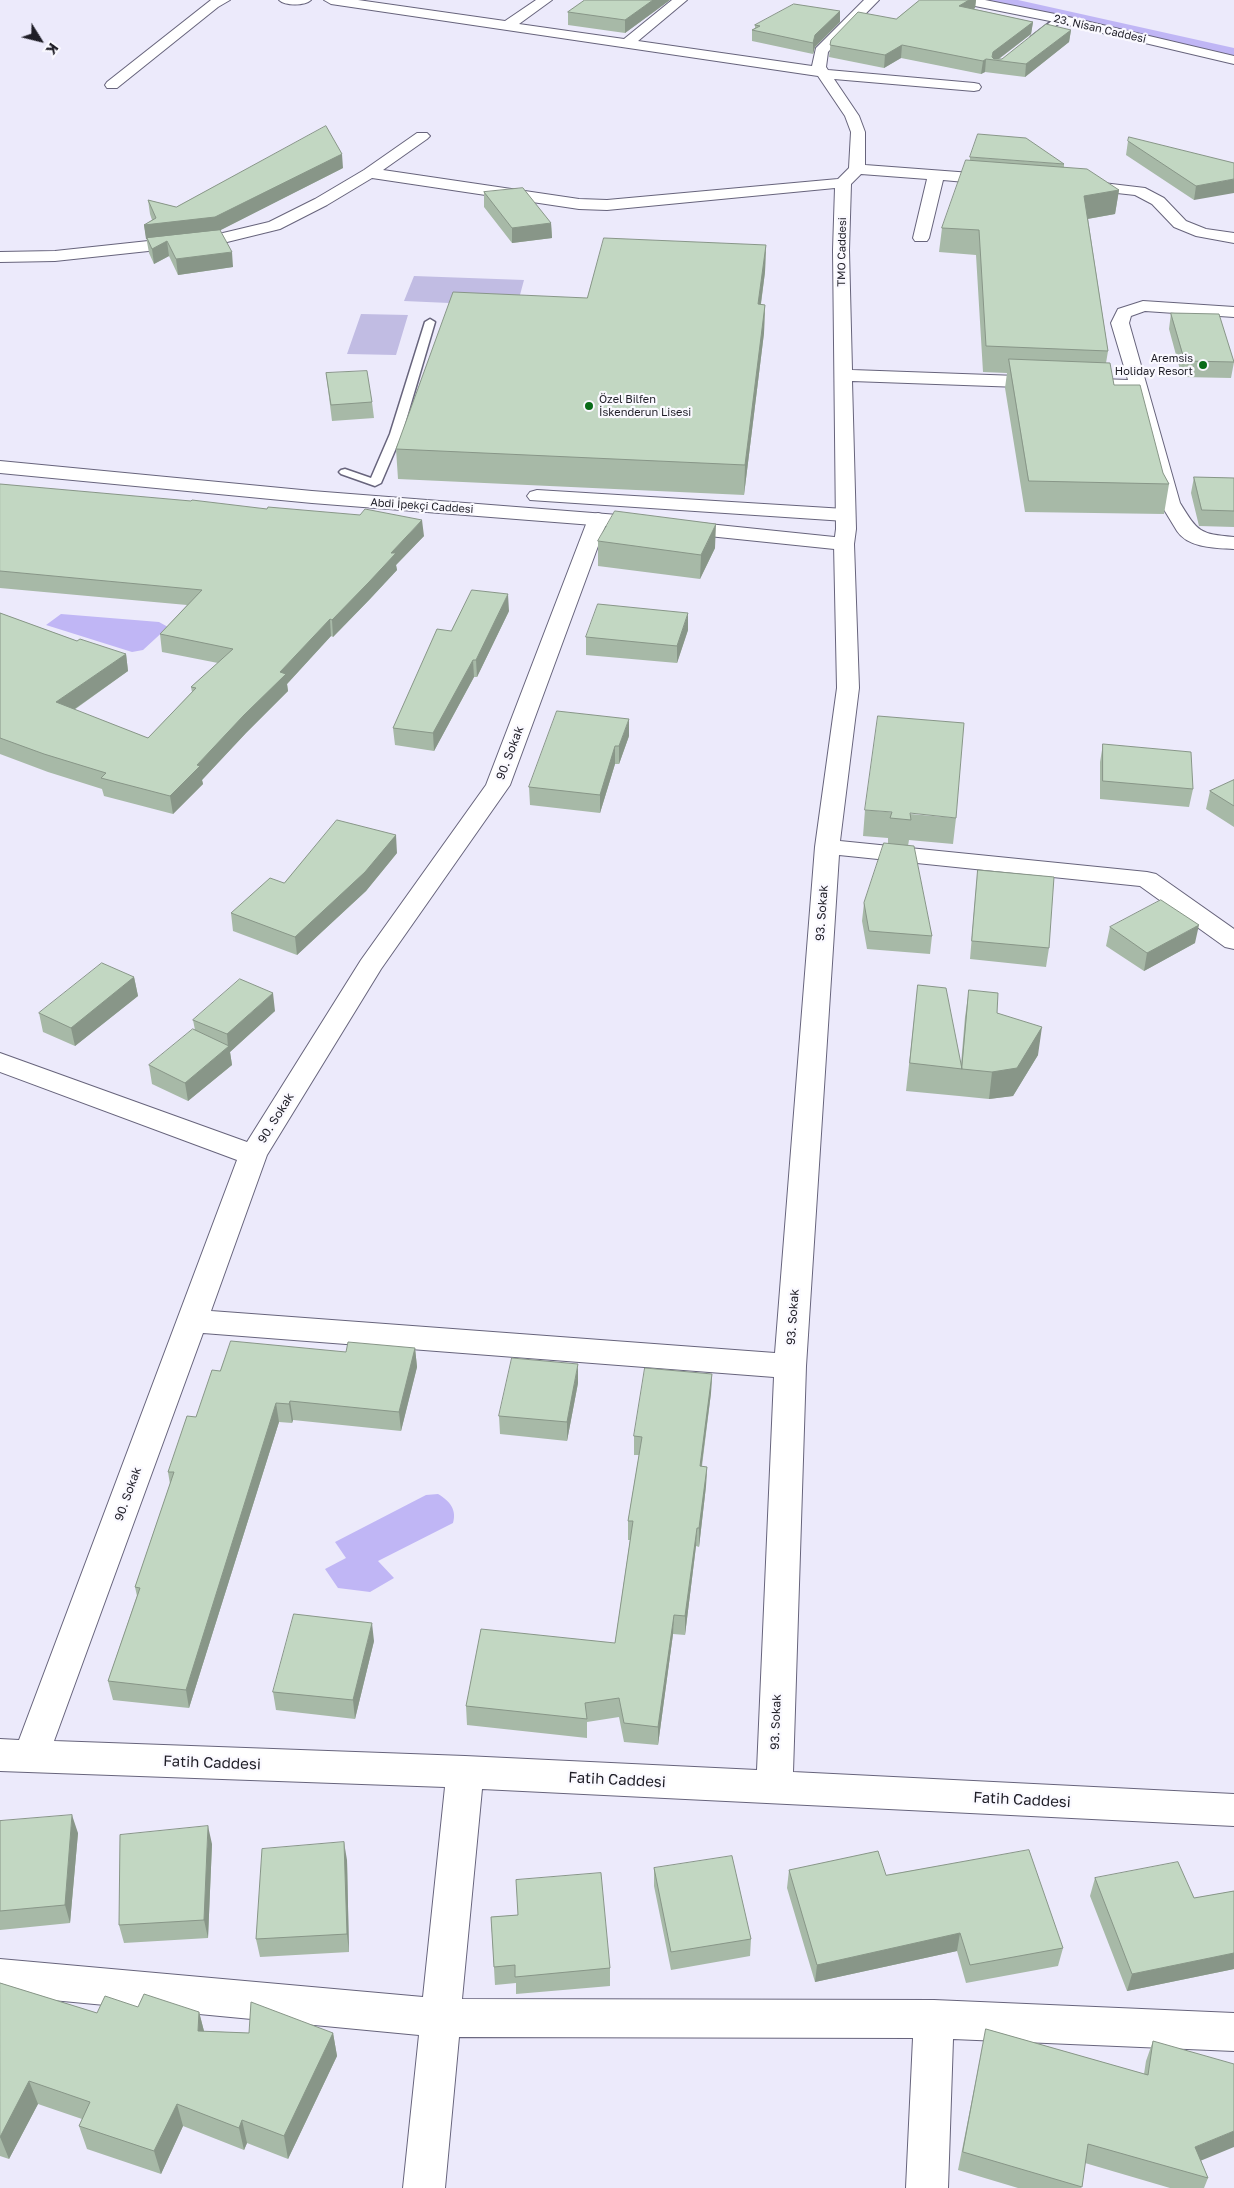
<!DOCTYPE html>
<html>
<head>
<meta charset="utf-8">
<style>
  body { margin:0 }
  #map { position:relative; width:1234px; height:2188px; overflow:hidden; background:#eceafb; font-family:"Golos Text",sans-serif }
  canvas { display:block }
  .north { position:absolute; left:15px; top:15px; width:50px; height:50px; -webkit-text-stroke:4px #faf9ff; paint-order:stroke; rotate:126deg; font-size:14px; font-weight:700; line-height:20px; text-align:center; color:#1f1e27 }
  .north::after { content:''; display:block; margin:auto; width:18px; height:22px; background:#1f1e27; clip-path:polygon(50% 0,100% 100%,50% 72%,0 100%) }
</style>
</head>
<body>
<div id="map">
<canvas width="1234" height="2188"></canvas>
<div class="north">K</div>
</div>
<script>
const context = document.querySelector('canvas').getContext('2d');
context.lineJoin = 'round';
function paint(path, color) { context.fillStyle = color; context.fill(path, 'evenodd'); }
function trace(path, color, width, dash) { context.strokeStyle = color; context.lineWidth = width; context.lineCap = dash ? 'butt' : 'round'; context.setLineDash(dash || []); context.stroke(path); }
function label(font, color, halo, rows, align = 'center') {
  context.font = font + ' "Golos Text",sans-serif'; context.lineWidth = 4.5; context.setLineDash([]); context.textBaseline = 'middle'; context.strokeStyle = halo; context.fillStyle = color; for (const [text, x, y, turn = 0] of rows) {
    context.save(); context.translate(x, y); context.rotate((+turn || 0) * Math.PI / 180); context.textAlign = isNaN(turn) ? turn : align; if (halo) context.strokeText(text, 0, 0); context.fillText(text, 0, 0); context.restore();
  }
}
const green = new Path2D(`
  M414 276 524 280 517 306 404 301Z
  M361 314 408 315 396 355 347 354Z`);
const water = new Path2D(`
  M983 0H1018L1234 48V56Z
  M61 614 159 622 168 627 143 650 132 652 46 625Z
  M438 1494C450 1501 457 1510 453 1523L378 1561 394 1578 370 1592 338 1588 325 1569 346 1558 335 1542 426 1495Z`);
const service = new Path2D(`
  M1057 17 1064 19 1037 41H1031V37Z
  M430 319 435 322 402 434 381 483 375 486 341 474 339 472 341 470 345 469 371 478 390 434 425 322Z`);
const minor = new Path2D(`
  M211 0H230L218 7 117 88H107L105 85 107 82Z
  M279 0H311C305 6 285 6 279 0Z
  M324 0H358L505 21 536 0H552L519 24 624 39 672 0H687L638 41 812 66 816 48 864 0H879L828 52 826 67 828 70 974 83 979 84 981 87 979 90 974 91 834 79 859 116 865 132V165L998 175 1004 177 1006 180 1004 183 998 185 943 180 929 238 927 241H915L913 238 927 179 861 174 851 184 849 250 852 370 1128 380 1111 323 1118 309 1143 301 1234 307V317L1145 311 1131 316 1129 323 1180 503C1198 532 1199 534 1234 537V549C1216 548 1188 548 1177 531L1160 503 1131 391 852 381 856 529 854 544 859 688 840 841 1147 872 1156 874 1234 929V949L1225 947 1140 886 839 855 806 1366 793 1772 1234 1794V1826L482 1789 462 1999 934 2000 1234 2013V2051L953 2039 948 2188H906L913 2038 459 2037 445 2188H403L419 2035 0 1995V1959L423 1997 445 1787 0 1771V1739L19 1740 237 1160 0 1072V1053L247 1142 361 960 486 785 588 519 591 515 598 513 605 515 608 519 510 785 381 969 267 1155 211 1311 775 1353 815 847 837 688 834 544 836 529 833 250 835 188 607 210 579 209 372 178 327 205 280 229 223 243 55 261 0 262V252L55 251 223 233 269 222 315 199 364 170 417 133H427L430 136 427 139 383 170 579 199 607 200 838 179 849 168 851 132 845 116 818 76 331 4ZM203 1333 774 1377 757 1770 465 1756 54 1741Z
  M958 0H985L1060 15 1234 56V64L1060 23 965 4Z
  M1078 180 1145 188 1164 198 1186 221 1206 229 1234 233V243L1196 236 1174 227 1152 204 1135 195 1072 188 1070 185 1072 182Z`);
const tertiary = new Path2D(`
  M0 461 312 491 631 516 844 538 851 540 854 544 851 548 844 550 631 528 312 503 0 473Z
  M537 490 845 509 852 511 855 515 852 519 845 521 530 500 527 496 530 492Z`);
const wall = new Path2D(`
  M585 0H670L625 33 568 25V12Z
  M920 0H976L975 8 974 9 1033 22 1031 34 999 59H1002L1071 30 1069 42 1025 77 985 72 981 74 901 58 884 68 829 57 831 40 896 19Z
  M840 11V22L815 47 813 54 752 41V30L755 28V25Z
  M1128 141 1234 163 1194 200 1126 155Z
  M970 157 1064 164V167L1119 190 1115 214 1088 219 1108 351 1106 363 1114 385 1169 484 1164 514 1025 512 1005 388 1007 373 983 372 976 255 939 252 942 228 970 160Z
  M343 168 220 230 233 267 178 275 169 256 154 264 149 253 144 225 152 220 150 214 148 200 176 207Z
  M484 192 551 223 552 238 512 243 484 207Z
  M766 245 765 272 761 304 765 305 764 333 744 495 398 479 396 449 587 298Z
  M1171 313 1234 362 1231 378 1182 377 1169 329Z
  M326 373 372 402 374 418 332 421Z
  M1194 477 1234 478V527L1199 526 1191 493Z
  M0 484 424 536 396 565 397 570 370 599 333 637 331 636 287 684 288 691 246 733 202 780 203 784 173 814 104 796 102 789 48 772 0 754V613L77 641 126 654 128 671 74 710 148 738 192 692 191 687 218 663 162 652 160 634 187 605 0 588Z
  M598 541 715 548 700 579 598 566Z
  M509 611 477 677H474L434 751 395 745 393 728 451 631Z
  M688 630 677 663 586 655V637Z
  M629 736 619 764H615L600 813 530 805 529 787Z
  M1103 744 1193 789 1189 807 1100 799V762Z
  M1234 780V827L1206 809 1210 791Z
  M865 810 956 818 953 844 909 840 908 846 932 936 930 954 867 949 862 921 864 903 888 844V838L863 836Z
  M397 853 366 891 297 955 233 931 231 913Z
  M978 870 1049 948 1046 967 970 959 976 888Z
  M1110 927 1195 943 1144 971 1106 946Z
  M134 977 138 996 75 1046 43 1032 39 1013Z
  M918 985 961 1064 965 1017 969 990 997 1013 1038 1055 1013 1096 989 1099 959 1096V1095V1096L906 1091Z
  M275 1011 230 1052 232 1065 188 1101 152 1084 149 1065 195 1030 193 1020Z
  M415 1348 417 1367 401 1431 293 1420 292 1423 279 1422 189 1708 113 1700 108 1681 137 1596 135 1587 170 1484 168 1472 220 1371 346 1352Z
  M712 1374 711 1393 702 1466 707 1467 706 1486 699 1547 696 1546 685 1635 673 1634 658 1745 624 1742 619 1717 587 1722V1738L467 1725 466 1706 615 1643 630 1540H628V1521L639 1455H634V1436Z
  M578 1383 567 1441 500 1434 499 1416Z
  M374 1641 355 1719 276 1710 273 1692Z
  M0 1821 78 1833 70 1923 0 1930Z
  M212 1844 208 1938 124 1943 119 1925Z
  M347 1860 349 1952 260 1957 256 1939Z
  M654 1868 751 1939 750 1956 671 1970 654 1886Z
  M789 1870 886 1875 1063 1948 1058 1966 966 1983 957 1951 815 1982 787 1888Z
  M1095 1878 1194 1898 1234 1891V1969L1127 1991 1090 1896Z
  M518 1915 610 1968V1986L516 1994V1983L495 1985 491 1917Z
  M0 1983 97 2013 199 2012 204 2031 249 2033H333L337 2056 288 2159 247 2143 244 2150 183 2126 161 2174 87 2149 79 2126 82 2119 38 2104 9 2159 0 2156Z
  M986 2029 1144 2074 1146 2061 1153 2041 1208 2178 1204 2188H1170L1085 2163 1081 2188H1018L958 2170Z`);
const shadedWall = new Path2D(`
  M653 0H670L625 33V20Z
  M969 0H976L975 8 958 18 959 6Z
  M840 11V22L815 47 813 54V43L815 35Z
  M1033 22 1031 34 997 60H992L993 52Z
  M1071 30 1069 42 1025 77 1026 64Z
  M902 45 901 58 884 68 885 55Z
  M986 59 985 72 981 74 983 61Z
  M342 154 343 168 217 232 146 239 144 225Z
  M1234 179V193L1194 200 1196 186Z
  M1119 190 1115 214 1081 220 1084 196Z
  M551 223 552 238 512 243V228Z
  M167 241 169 256 154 264 152 249Z
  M766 245 765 272 757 332 758 304Z
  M232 252 233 267 178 275 176 259Z
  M765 305 764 333 744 495 745 465Z
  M422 520 424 536 396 565 397 570 370 599 333 637 332 620 391 553Z
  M716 524 715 548 700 579 701 555Z
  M508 594 509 611 477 677 476 660Z
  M688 613V630L677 663V646Z
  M330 619 331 636 287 684 288 691 246 733 202 780 203 784 173 814 170 796 280 672Z
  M126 654 128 671 59 720 56 702Z
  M473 660 474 677 434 751 433 733Z
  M629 719V736L619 764V746Z
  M615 746V764L600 813V795Z
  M396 835 397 853 366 891 297 955 295 937Z
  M1199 925 1195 943 1144 971 1147 953Z
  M134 977 138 996 75 1046 71 1028Z
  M273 993 275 1011 230 1052 232 1065 188 1101 185 1083 228 1047 227 1034Z
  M1042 1027 1038 1055 1013 1096 989 1099 992 1072Z
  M415 1348 417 1367 401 1431 399 1412Z
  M578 1364V1383L567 1441V1422Z
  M712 1374 711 1393 699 1485 700 1466Z
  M290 1401 293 1420 292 1423 289 1404Z
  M276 1403 279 1422 189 1708 186 1690Z
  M707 1467 706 1486 699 1547V1528Z
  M697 1528 696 1546 685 1635V1616Z
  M674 1615 673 1634 658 1745V1727Z
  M372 1623 374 1641 355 1719 353 1700Z
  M72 1815 78 1833 70 1923 65 1905Z
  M208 1826 212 1844 208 1938 204 1920Z
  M344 1842 347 1860 349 1952 347 1934Z
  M960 1933 957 1951 815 1982 817 1965Z
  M1234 1953V1969L1127 1991 1132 1974Z
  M199 2012 205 2035 198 2031Z
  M333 2033 337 2056 288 2159 284 2136Z
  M29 2081 38 2104 9 2159 0 2137Z
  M177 2104 183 2126 161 2174 154 2151Z
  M242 2120 247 2143 244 2150 239 2128Z
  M1234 2131V2147L1188 2166 1195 2147Z`);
const building = new Path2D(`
  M585 0H653L625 20 568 12Z
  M920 0H969L959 6 1033 22 993 52 992 57 994 59H1002L1046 24 1071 30 1026 64 986 59 983 61 902 45 885 55 830 45 831 40 858 12 896 19Z
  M794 4 840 11 815 35 813 43 752 30 760 26 755 25Z
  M326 126 342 154 215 217 144 225 156 218 148 200 176 207Z
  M978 134 1026 138 1064 164 970 157Z
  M1129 137 1234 163V179L1196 186 1128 141Z
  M966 160 1087 169 1119 190 1084 196 1108 351 986 346 979 230 942 228Z
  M523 188 551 223 512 228 484 192Z
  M220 230 232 252 176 259 167 241 152 249 147 238Z
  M604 238 766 245 758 304 765 305 745 465 396 449 453 292 587 298Z
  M1171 313 1219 314 1234 362 1185 361Z
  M1009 359 1110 363 1114 385H1140L1163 473 1169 484 1029 481Z
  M367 371 372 402 331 405 326 373Z
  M1194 477 1234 478V511L1202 510Z
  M0 484 191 501 192 500 267 509 268 507 360 515 365 509 422 520 391 553H396L369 582 332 620 330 619 280 672 286 674 244 715 197 765 200 766 170 796 101 778 106 773 44 754 0 738V613L77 641 80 639 126 654 56 702 148 738 196 688 191 687 233 649 160 634 202 590 0 571Z
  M615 511 716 524 701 555 598 541Z
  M472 590 508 594 476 660H473L433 733 393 728 437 629 451 631Z
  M598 604 688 613 677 646 586 637Z
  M557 711 629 719 619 746H615L600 795 529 787Z
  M878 716 964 723 956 818 910 813 911 820 890 818 892 812 865 810Z
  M1103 744 1191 752 1193 789 1103 781Z
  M1234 780V806L1210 791Z
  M337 820 396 835 365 872 295 937 231 913 270 878 284 883Z
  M884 843 914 846 932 936 869 931 864 903Z
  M978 870 1054 877 1049 948 972 941Z
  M1161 900 1199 925 1147 953 1110 927Z
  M102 963 134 977 71 1028 39 1013Z
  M240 979 273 993 227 1034 193 1020Z
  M918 985 946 988 962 1069 910 1063Z
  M969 990 998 993 997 1013 1042 1027 1017 1068 992 1072 962 1069Z
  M193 1029 229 1046 185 1083 149 1065Z
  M231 1341 346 1352 348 1342 415 1348 399 1412 290 1401 289 1404 276 1403 186 1690 108 1681 140 1588 135 1587 174 1472H168L187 1416 196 1417 212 1370 220 1371Z
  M512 1358 578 1364 567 1422 499 1416Z
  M645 1368 712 1374 700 1466 707 1467 699 1528H697L685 1616 674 1615 658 1727 624 1723 619 1698 585 1703 587 1719 466 1706 481 1629 615 1643 633 1521H628L642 1437 634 1436Z
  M294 1614 372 1623 353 1700 273 1692Z
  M72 1815 65 1905 0 1911V1821Z
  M208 1826 204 1920 119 1925 120 1835Z
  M344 1842 347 1934 256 1939 262 1849Z
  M1029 1850 1063 1948 970 1965 960 1933 817 1965 789 1870 878 1851 886 1875Z
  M732 1856 751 1939 671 1952 654 1868Z
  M1178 1862 1194 1898 1234 1891V1953L1132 1974 1095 1878Z
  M601 1873 610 1968 515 1977V1965L494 1967 491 1917 518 1915 516 1880Z
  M0 1983 97 2013 105 1996 138 2007 144 1994 199 2012 198 2031 249 2033 251 2002 333 2033 284 2136 242 2120 239 2128 177 2104 154 2151 79 2126 90 2102 29 2081 0 2137Z
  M986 2029 1148 2075 1153 2041 1234 2064V2131L1195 2147 1208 2178 1088 2144 1082 2187 963 2152Z`);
const markers = [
  [1203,365,5,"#086b17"],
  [589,406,5,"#086b17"]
];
const farStreetnames = [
  ["23. Nisan Caddesi",1100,29,13],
  ["TMO Caddesi",842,252,-89],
  ["Abdi İpekçi Caddesi",422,506,4]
];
const farPoinames = [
  ["Aremsis",1193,359],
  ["Holiday Resort",1193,372],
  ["Özel Bilfen",599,400,"left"],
  ["İskenderun Lisesi",599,413,"left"]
];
const streetNames = [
  ["90. Sokak",510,753,-69],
  ["93. Sokak",822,913,-86],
  ["90. Sokak",276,1118,-58],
  ["93. Sokak",793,1317,-86],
  ["90. Sokak",128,1494,-70],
  ["93. Sokak",776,1722,-88]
];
const nearStreetnames = [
  ["Fatih Caddesi",212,1763,2],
  ["Fatih Caddesi",617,1780,3],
  ["Fatih Caddesi",1022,1800,3]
];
paint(green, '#c1bce3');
paint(water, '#c0b6f5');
trace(service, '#67647c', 3);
trace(minor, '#67647c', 2);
trace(tertiary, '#67647c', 2);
paint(service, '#fff');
paint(minor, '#fff');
paint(tertiary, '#fff');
paint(wall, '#a7b9a7');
paint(shadedWall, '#889688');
paint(building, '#c2d7c2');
trace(building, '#889688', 1);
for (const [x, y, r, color] of markers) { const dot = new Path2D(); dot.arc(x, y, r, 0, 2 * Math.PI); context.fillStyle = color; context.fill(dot); trace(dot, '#faf9ff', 2); }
label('11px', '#1f1e27', '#faf9ff', farStreetnames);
label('11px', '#1f1e27', '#faf9ff', farPoinames, 'right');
label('12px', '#1f1e27', '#faf9ff', streetNames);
label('15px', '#1f1e27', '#faf9ff', nearStreetnames);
</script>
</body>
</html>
